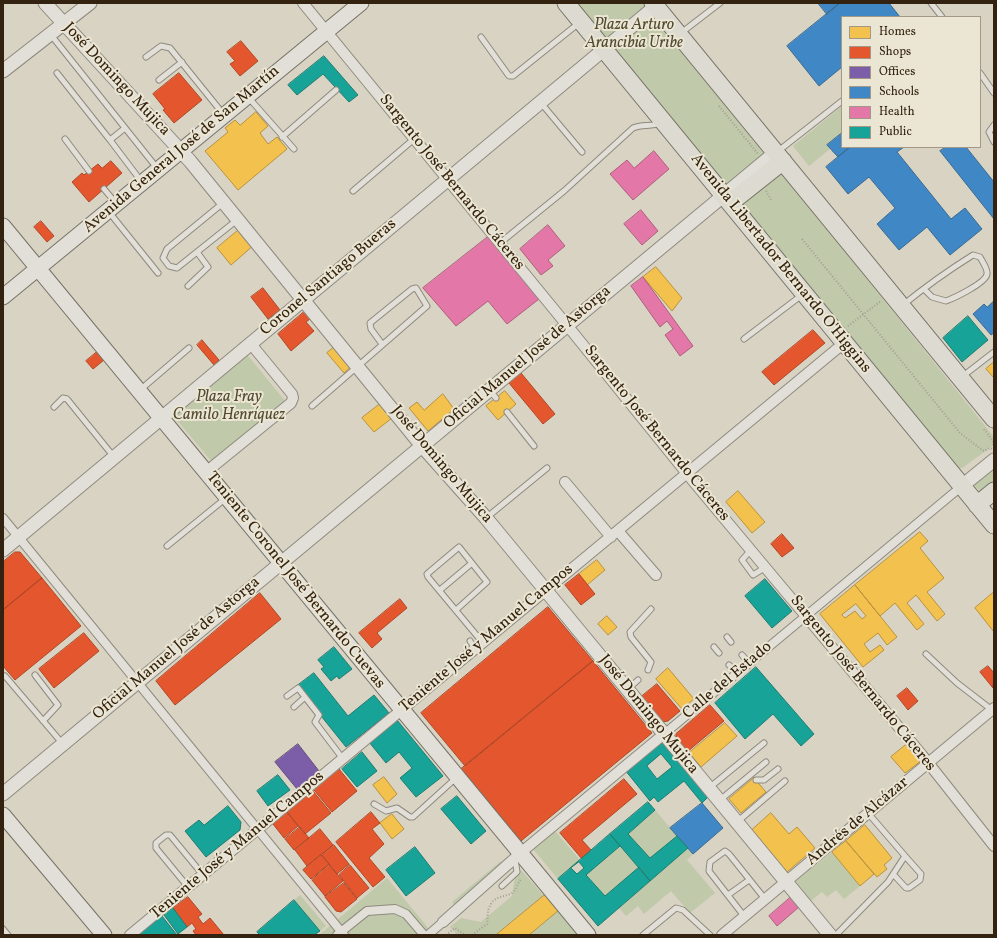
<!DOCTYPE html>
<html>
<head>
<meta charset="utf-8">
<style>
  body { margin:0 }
  #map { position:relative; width:997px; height:938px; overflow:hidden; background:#d8d3c3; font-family:Vollkorn,serif }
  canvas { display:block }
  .frame { position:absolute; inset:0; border:4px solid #342210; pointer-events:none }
  .legend { position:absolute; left:841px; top:16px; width:140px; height:132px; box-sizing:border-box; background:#ebe6d3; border:1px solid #a29885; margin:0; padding:5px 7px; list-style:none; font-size:12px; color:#342210 }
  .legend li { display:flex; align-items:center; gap:8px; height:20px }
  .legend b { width:20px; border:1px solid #a29885 }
</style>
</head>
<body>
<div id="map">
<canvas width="997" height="938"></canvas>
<div class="frame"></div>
<ul class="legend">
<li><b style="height:11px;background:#f2c14e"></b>Homes</li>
<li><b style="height:11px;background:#e4572e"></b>Shops</li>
<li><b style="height:11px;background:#7b5ea7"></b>Offices</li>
<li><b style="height:11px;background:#3f88c5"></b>Schools</li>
<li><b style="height:11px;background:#e377a8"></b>Health</li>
<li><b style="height:11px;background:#17a398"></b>Public</li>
</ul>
</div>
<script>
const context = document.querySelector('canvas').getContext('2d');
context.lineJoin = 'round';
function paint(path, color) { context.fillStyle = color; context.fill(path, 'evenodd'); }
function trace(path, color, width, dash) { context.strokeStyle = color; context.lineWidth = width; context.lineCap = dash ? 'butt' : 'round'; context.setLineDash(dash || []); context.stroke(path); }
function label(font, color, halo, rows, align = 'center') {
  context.font = font + ' Vollkorn,serif'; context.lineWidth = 4; context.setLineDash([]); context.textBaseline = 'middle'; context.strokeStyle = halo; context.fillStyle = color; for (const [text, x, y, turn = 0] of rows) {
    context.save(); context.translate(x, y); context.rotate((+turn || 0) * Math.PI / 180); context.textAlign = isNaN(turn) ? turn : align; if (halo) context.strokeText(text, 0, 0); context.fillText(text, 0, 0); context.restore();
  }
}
const green = new Path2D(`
  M571 3H643L765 155 724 189Z
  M842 106V133L827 145 830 149 809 166 793 146Z
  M778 173 784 176 994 437V445L962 468 956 469 737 203Z
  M245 352 286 402 213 463 171 413Z
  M994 462V483L980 491 973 484Z
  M655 810 677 836 650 858 628 834Z
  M555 831 580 860 558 879 533 849Z
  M620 846 639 867 605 896 586 875Z
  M688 848 693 854 687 860 715 893 690 913 671 891 644 914 638 906 626 916 619 908Z
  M832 852 860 886 844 899 836 890 827 897 822 892 811 901 795 882Z
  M501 861 504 865 455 906 452 902Z
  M521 870 544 896 496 935H457L450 927 461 918 481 922 512 896 515 876Z
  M387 878 434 935H319Z
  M300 895 326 926 320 931 294 900Z
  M559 910 579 935H529Z`);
const homes = new Path2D(`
  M256 112 268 126 260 133 268 144 277 137 287 149 238 190 205 151 228 132 225 128 235 120 240 125Z
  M241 228 255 244 231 265 217 248Z
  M656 267 682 298 672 311 643 277Z
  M337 345 353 365 344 373 327 353Z
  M994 362V378L986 369Z
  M505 391 516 404 498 420 486 406Z
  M443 394 454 409 428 431 409 408 417 402 424 410Z
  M380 404 392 418 374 432 362 418Z
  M738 491 765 522 752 533 726 502Z
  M920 532 928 541 920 548 944 578 927 592 945 614 937 621 916 595 907 603 924 624 917 630 895 603 880 616 855 585Z
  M597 560 605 570 587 585 579 574Z
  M855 585 897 637 887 645 878 633 864 644 870 652 880 645 884 650 863 667 820 614ZM856 604 866 616 862 619 855 611 845 618 842 615Z
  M994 592V632L975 608Z
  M607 616 617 627 608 635 598 624Z
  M668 668 694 699 682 709 656 679Z
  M725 723 737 736 701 767 689 753Z
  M907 744 921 761 905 773 891 757Z
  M384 777 397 794 387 803 373 785Z
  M754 778 766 792 741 813 729 799Z
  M771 813 789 834 797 827 815 848 787 872 752 830Z
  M392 814 404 829 392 839 380 823Z
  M865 825 892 858 884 865 887 869 877 877 846 841Z
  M846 841 874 874 860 886 832 852Z
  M546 894 559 910 529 935H496Z`);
const shops = new Path2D(`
  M241 41 258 61 240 76 230 64 235 61 227 52Z
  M179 73 202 100 174 123 163 110 165 109 153 94Z
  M111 161 122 173 89 202 72 182 82 173 84 175 98 164 102 168Z
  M41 221 54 236 47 242 34 227Z
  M263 288 280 310 268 319 251 297Z
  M304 312 310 319 306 322 314 331 291 351 278 334Z
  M813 330 825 343 774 385 762 372Z
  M202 340 219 360 214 365 197 345Z
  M97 352 104 360 93 369 86 361Z
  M521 373 555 414 543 424 509 383Z
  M782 534 794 548 782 557 771 544Z
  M15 552H20L42 578 3 610V562Z
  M579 574 595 594 581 605 565 585Z
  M42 578 81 626 15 680 3 666V610Z
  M260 593 281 619 175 705 156 681Z
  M400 599 407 608 377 633 382 639 372 648 359 633Z
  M548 607 593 661 465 766 421 713Z
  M84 633 99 651 54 688 39 669Z
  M593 661 652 733 521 841 461 769Z
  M988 666 994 673 993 688 980 672Z
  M657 684 680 711 668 721 662 722 641 697Z
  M907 688 918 701 908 710 897 696Z
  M710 705 724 721 687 752 676 739V734Z
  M339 769 357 791 332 812 314 790Z
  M624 779 637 794 582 840 591 850 582 859 560 833Z
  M313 791 331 813 305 834 287 812Z
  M287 812 298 826 284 838 273 824Z
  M371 812 380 823 372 829 384 844 369 858 385 877 373 887 336 842Z
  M300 827 309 838 294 850 285 839Z
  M320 829 333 845 307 866 295 850Z
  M334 845 349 864 337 874 322 855Z
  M321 855 329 864 311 879 303 870Z
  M329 865 343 881 325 896 312 880Z
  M350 865 369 888 357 898 339 875Z
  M344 883 357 899 341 912 336 911 325 897Z
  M188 897 202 914 198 917 203 924 210 918 224 935H196L193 931 196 929 192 923 187 927 173 908Z`);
const offices = new Path2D(`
  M298 744 319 771 297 789 275 762Z`);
const schools = new Path2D(`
  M818 3H840L827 14Z
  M840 3H889L900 17H842V67L819 86 787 46Z
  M842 133V147H850L838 157 827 145Z
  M850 147H904L897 152 951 219 965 208 982 229 950 255 927 227 899 250 877 224 895 208 869 177 848 194 826 167Z
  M946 147H966L994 182V219L940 151Z
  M994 301V333L991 335 973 314 984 304 987 307Z
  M702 803 723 828 693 854 670 828Z`);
const health = new Path2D(`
  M654 151 669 169 633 200 610 174 627 160 634 168Z
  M641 210 658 231 642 245 624 224Z
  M548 225 565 246 548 260 553 266 541 275 520 249Z
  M489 236 539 299 507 324 488 301 456 326 423 288Z
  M643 277 693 346 680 356 665 335 673 329 667 321 660 327 631 286Z
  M791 897 799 907 777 926 769 916Z`);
const public = new Path2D(`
  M324 56 358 95 349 102 323 74 297 95 288 85Z
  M968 316 988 340 962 362 943 338Z
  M765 579 792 611 772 628 745 596Z
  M334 647 352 669 339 679 337 676 331 681 321 669 324 667 318 660Z
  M756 667 814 734 801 746 773 714 745 739 715 703Z
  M314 673 348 716 374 695 389 713 346 747 297 686Z
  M397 720 443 776 416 797 400 778 412 768 399 752 386 763 369 742Z
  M661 741 708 797 702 803 684 781 658 802 654 797 650 801 625 770ZM661 754 672 767 657 779 647 766Z
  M362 752 377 771 357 787 342 769Z
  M278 775 290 790 268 806 257 791Z
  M457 796 486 831 471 844 441 809Z
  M648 802 655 810 628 834 650 858 677 836 688 848 650 881 610 834Z
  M228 806 241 822 240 830 206 857 185 831 199 820 204 825Z
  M610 834 620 846 586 875 605 896 639 867 650 881 598 926 558 879Z
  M415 847 435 873 406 896 386 870Z
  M579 862 584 868 577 874 571 868Z
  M294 900 320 931 314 935H260L257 932Z
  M173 908 187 927 178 934 164 915Z
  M162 916 177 935H137Z`);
const path = new Path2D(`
  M719 106 758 154
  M766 191 771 200
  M802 239 960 433 982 450 984 451 990 448 992 449
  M848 326 881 301
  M984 429 993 441 994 447
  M446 935 455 928 465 935
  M472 935 487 924C488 919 487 913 489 908 494 895 503 898 512 893 516 890 518 883 521 879`);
const service = new Path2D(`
  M931 3 942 17
  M681 33 720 3
  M51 35 157 168
  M481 37 509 76H513L579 23
  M146 57 161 46 170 48 224 115
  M57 73 110 140
  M980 73 994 93
  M159 80 182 62
  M248 97 294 149
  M541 103 582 152
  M994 125 989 132 994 142
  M125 128 110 140 141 181
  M282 137 336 90
  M65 139 89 171
  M777 152 842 101
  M104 189 115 202
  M353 191 414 139
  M223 203 167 249 163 258 169 266 177 268 237 220
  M109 212 158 273
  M500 243 564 191 633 128C642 124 651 127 661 123
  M188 286 208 267 197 252
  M903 305C925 287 949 270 973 255L980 257C982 261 988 269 987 274 986 283 954 298 946 301L932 297 924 289
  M744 339 802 295
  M963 376 994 352
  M140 390 189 348
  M490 391 496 398
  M312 406 427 306 416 288 412 289 370 323 371 329 382 344
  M54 407 63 398 67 399 114 457
  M507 412 534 446
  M486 518 547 468
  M167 546 226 498
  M751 550 742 560 753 575 766 567
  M440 590 472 563
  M456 610 487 582 459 547 427 574 428 577 483 643
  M727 637 731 642
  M470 641 475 649
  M714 647 719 653
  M926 654 957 683 992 710
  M742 655 749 663
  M729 665 737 673
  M648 670 651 662 631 637 630 632 651 609
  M35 675 58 705 43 721
  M5 676 62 743
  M628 689 638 680
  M287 696 298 688 319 715 315 722 343 759
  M294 707 305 697
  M756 780H764L778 769
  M709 788 764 743
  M720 800 766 762
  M374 804 386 811 397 808 410 817H413L456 778
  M737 822 785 781
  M894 875 906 888H909L920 880 921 874 905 856
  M502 886 517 872 515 859
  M188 887 156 848V843L166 835H170L203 875
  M728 895 749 880
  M744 916 709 871 710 862 725 851 729 854 765 899
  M3 929 8 935
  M643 935 676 908 683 910 710 935
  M836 935 888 882 905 856 868 813`);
const pedestrian = new Path2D(`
  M3 518 344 935
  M664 734 962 486
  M337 935 367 911 395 909 406 914 424 935
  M428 935 443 922`);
const minor = new Path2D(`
  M303 3 575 335 693 481 922 755 994 846
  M206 472 291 403 293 398 292 394 251 344
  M565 482 611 537
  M618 531 656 575
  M443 922 524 850 664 734
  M130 935 844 343
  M722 935 994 708`);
const tertiary = new Path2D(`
  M45 3 190 161 422 446 486 518 830 935
  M3 71 90 3
  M962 486 994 460
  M3 550 656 6
  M3 794 776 152`);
const secondary = new Path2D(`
  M3 226 588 935
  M3 297 361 3
  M3 815 104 935`);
const primary = new Path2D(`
  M566 3 994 525
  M653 3 994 419
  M730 203 783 161
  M977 505 994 491`);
const parkNames = [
  ["Plaza Arturo",634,26],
  ["Arancibia Uribe",634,44],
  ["Plaza Fray",229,398],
  ["Camilo Henríquez",229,416]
];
const streetNames = [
  ["José Domingo Mujica",116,80,47],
  ["Avenida General José de San Martín",182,150,-40],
  ["Sargento José Bernardo Cáceres",451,183,51],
  ["Avenida Libertador Bernardo O'Higgins",780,264,51],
  ["Coronel Santiago Bueras",329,278,-40],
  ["Oficial Manuel José de Astorga",528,358,-40],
  ["Sargento José Bernardo Cáceres",656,434,51],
  ["José Domingo Mujica",441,465,50],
  ["Teniente Coronel José Bernardo Cuevas",295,581,51],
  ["Teniente José y Manuel Campos",487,639,-40],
  ["Oficial Manuel José de Astorga",177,649,-40],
  ["Calle del Estado",728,681,-40],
  ["Sargento José Bernardo Cáceres",862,684,51],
  ["José Domingo Mujica",648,715,51],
  ["Andrés de Alcázar",858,822,-40],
  ["Teniente José y Manuel Campos",238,846,-40]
];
paint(green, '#c0c9a9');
paint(homes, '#f2c14e');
trace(homes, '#b9913b', 1);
paint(shops, '#e4572e');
trace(shops, '#af4725', 1);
paint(offices, '#7b5ea7');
trace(offices, '#664c7a', 1);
paint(schools, '#3f88c5');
trace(schools, '#3c698f', 1);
paint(health, '#e377a8');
trace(health, '#ae5e7a', 1);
paint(public, '#17a398');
trace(public, '#207c6f', 1);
trace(service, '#8f8a7f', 7);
trace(pedestrian, '#8f8a7f', 10);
trace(minor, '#8f8a7f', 12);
trace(tertiary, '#8f8a7f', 15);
trace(secondary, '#777267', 17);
trace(primary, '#777267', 19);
trace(path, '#a29e96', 2, [1, 2]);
trace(service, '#e1dfd7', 5);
trace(pedestrian, '#e1dfd7', 8);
trace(minor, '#e1dfd7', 10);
trace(tertiary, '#e1dfd7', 13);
trace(secondary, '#e1dfd7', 15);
trace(primary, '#dcdad1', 17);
label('italic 16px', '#524a31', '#ebe6d3', parkNames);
label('16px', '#342210', '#ebe6d3', streetNames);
</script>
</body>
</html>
